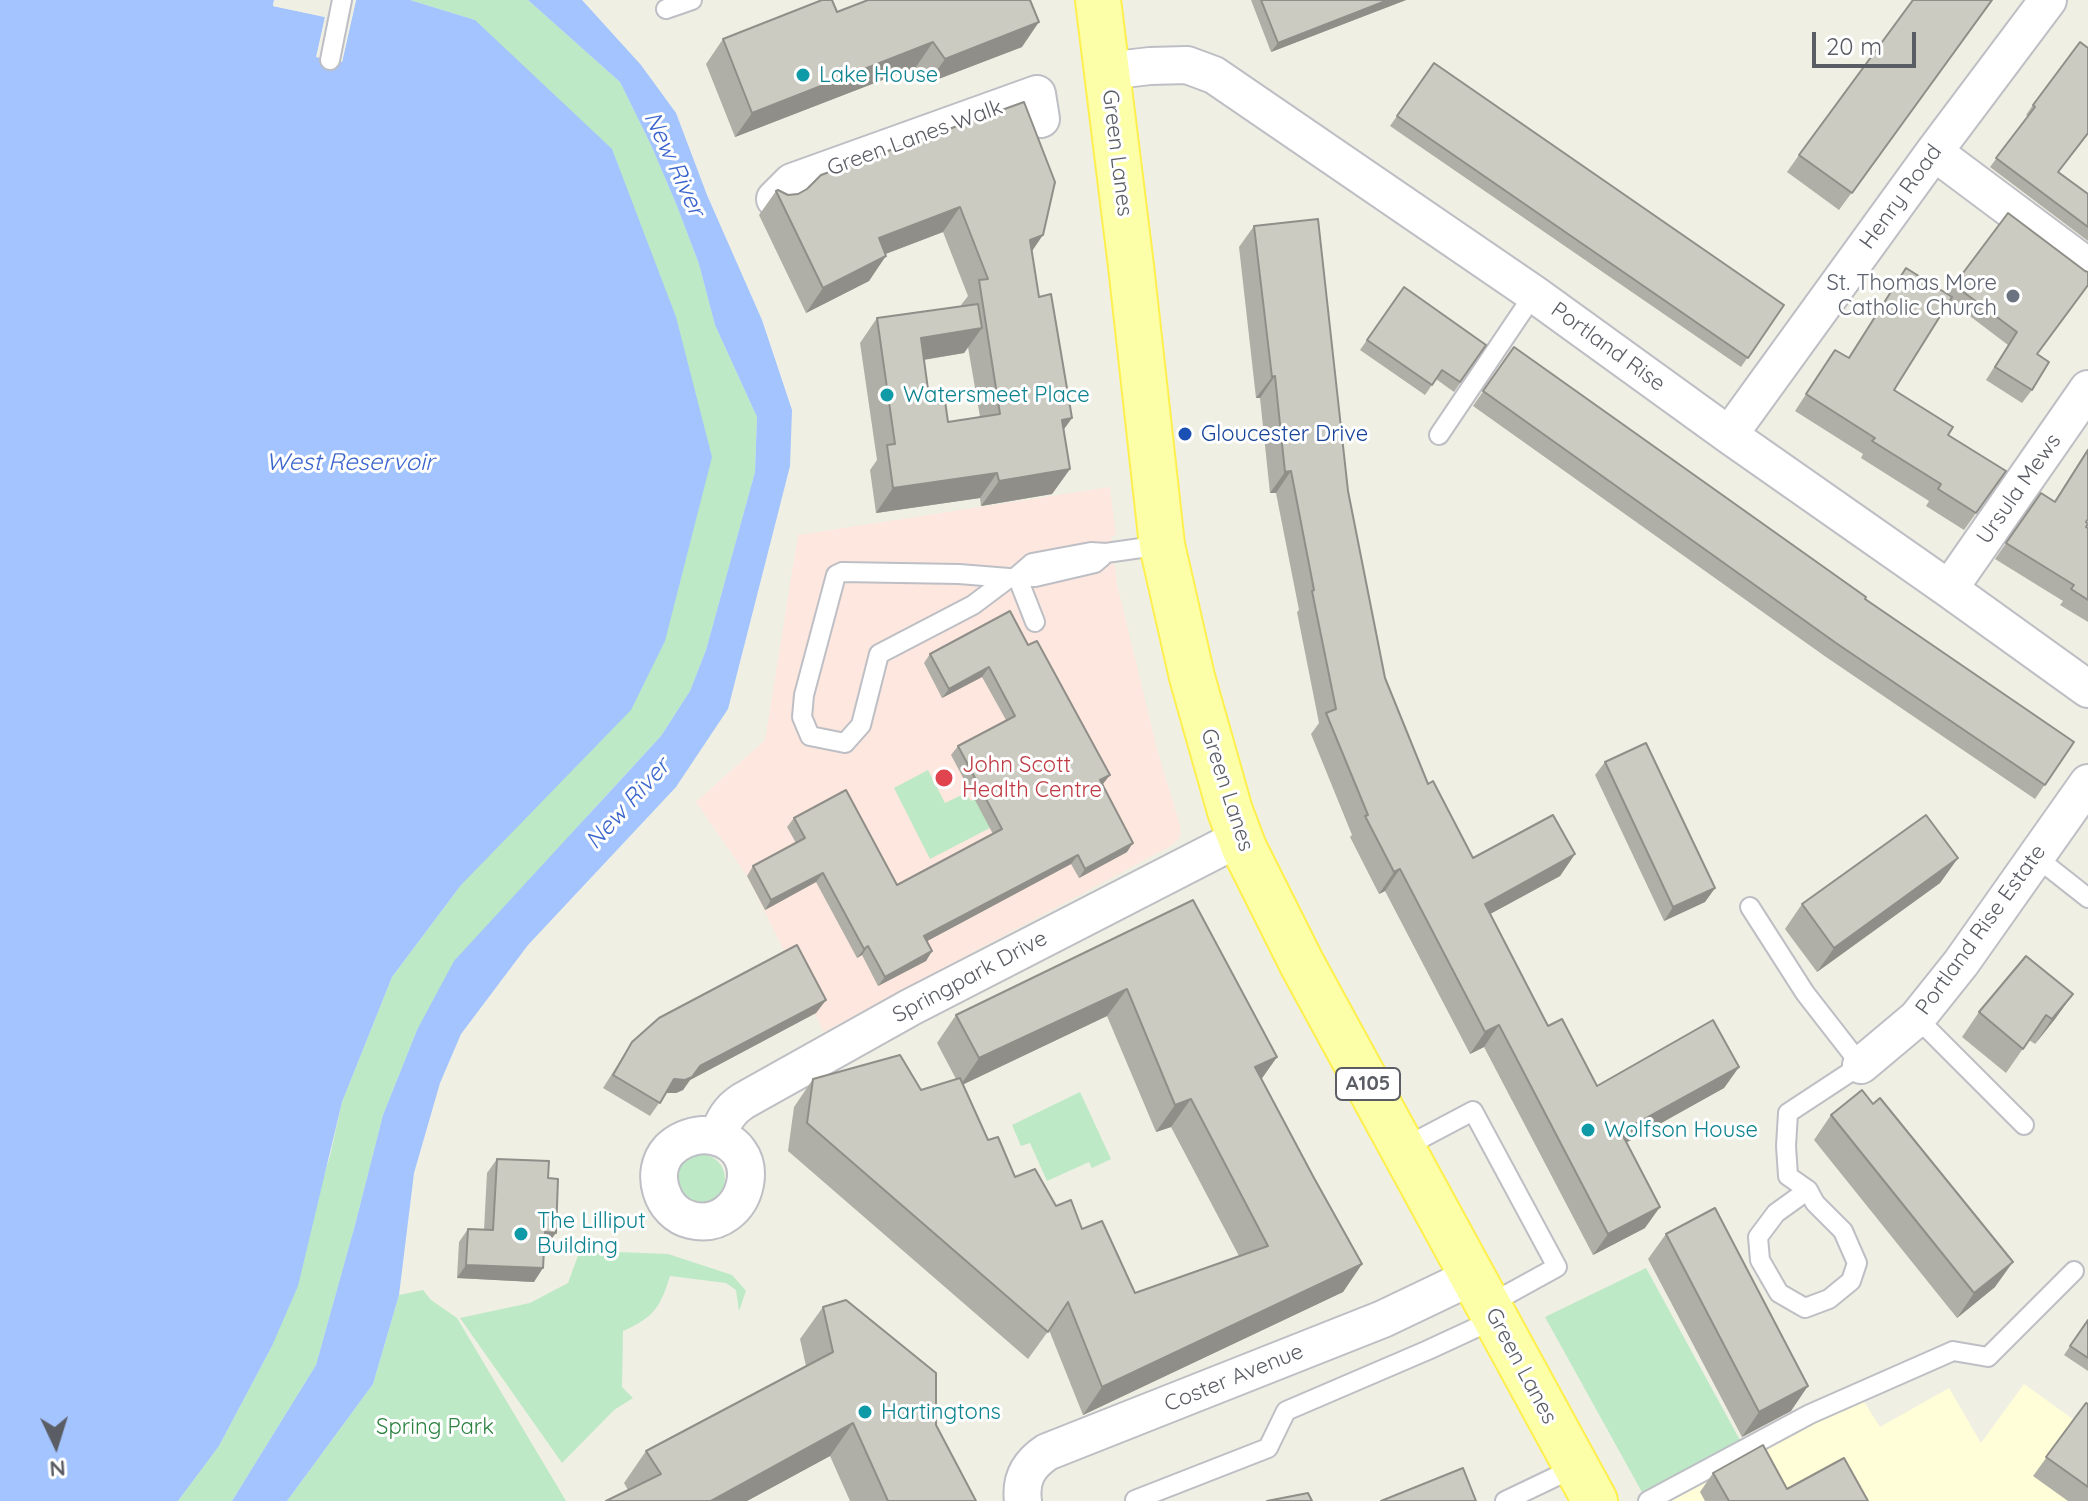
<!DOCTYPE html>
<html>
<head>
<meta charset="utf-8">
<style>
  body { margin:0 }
  #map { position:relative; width:2088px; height:1501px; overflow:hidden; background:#efefe3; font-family:Quicksand,sans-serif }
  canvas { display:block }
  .north { position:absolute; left:16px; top:1405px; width:80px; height:80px; -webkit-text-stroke:6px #fff; paint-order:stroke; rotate:176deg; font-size:22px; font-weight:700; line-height:32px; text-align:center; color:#5b5d65 }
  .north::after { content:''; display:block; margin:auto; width:28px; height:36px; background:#5b5d65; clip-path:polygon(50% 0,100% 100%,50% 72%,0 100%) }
  .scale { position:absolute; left:1812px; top:32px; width:104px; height:36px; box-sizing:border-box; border:4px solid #5b5d65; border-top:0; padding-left:10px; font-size:24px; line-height:28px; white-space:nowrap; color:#5b5d65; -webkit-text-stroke:6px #fff; paint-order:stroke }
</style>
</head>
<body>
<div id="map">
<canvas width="2088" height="1501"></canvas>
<div class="north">N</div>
<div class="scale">20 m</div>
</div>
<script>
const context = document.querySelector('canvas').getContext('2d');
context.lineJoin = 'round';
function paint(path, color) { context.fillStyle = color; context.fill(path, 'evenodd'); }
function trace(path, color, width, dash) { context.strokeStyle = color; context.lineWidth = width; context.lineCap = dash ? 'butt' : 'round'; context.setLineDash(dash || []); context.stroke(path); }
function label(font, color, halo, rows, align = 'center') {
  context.font = font + ' Quicksand,sans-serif'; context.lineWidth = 6; context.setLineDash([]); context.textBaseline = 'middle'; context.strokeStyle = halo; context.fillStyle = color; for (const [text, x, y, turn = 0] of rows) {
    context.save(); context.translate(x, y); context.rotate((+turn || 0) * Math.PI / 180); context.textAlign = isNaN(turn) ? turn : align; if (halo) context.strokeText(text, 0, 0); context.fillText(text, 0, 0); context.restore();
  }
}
const commercial = new Path2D(`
  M2024 1384 2088 1430V1501H1666L1861 1397 1880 1427 1949 1388 1981 1443Z`);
const medical = new Path2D(`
  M1110 487 1116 535 1111 537 1117 584 1158 753 1180 825 1181 833 1178 840 1171 846 824 1032 747 876 696 802 765 740 798 535Z`);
const green = new Path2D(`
  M410 0H528L620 82 651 145 677 206 699 264 715 325 757 417 755 472 706 650 690 691 661 736 589 814 417 1030 383 1115 355 1225 316 1365 232 1501H178L219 1446 272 1346 330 1156 342 1102 392 977 461 885 475 20Z
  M928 770 945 803 966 793 971 801 1029 771 1044 800 930 859 894 788Z
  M1080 1092 1111 1159 1092 1168 1089 1162 1047 1181 1030 1143 1021 1146 1012 1125Z
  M675 1179a25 25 0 1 1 50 0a25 25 0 1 1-50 0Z
  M617 1252 668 1254 732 1275 746 1291 739 1311 736 1290 726 1283 670 1276C660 1308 654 1317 623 1331L622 1387 633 1398 614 1410 562 1463 460 1318 530 1303 568 1283 579 1253Z
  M1646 1268 1741 1442 1643 1494 1545 1317Z
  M423 1290 431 1300 457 1318 566 1501H287L373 1384 399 1295Z`);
const water = new Path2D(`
  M0 0H274L273 6 325 17 317 57 342 62 356 0H410L475 20 612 149 676 317 712 457 665 641 631 710 461 885 392 977 342 1102 298 1286 272 1346 219 1446 178 1501H0Z
  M528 0H582L641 65 676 113 707 195 762 320 792 410 790 466 728 709 676 787 528 945 461 1034 440 1083 414 1173 399 1295 373 1384 287 1501H232L316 1365 355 1225 383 1115 417 1030 454 961 661 736 690 691 706 650 755 472 757 417 715 325 699 264 677 206 651 145 620 82Z`);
const pier = new Path2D(`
  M274 0H278V2L328 14 329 17 321 54 339 58 352 0H356L342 62 316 57 325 17 273 6Z`);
const lane = new Path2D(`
  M666 9 692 0
  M330 60 342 0
  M1439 435 1534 294
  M842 572 959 574 1009 578 973 605 879 654 861 725 845 743 810 736 802 717 804 695 836 575Z
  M1017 576 1032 563 1091 552 1106 553 1162 545
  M1017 576 1035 577 1095 563 1102 557
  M1017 576 1035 622
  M2036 857 2088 898
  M1750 907 1805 993 1861 1065 1788 1113 1786 1146 1788 1176 1808 1190 1815 1203 1843 1231 1857 1263 1851 1281 1829 1299 1805 1308 1779 1293 1760 1260 1758 1237 1776 1213 1808 1190
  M1917 1018 2024 1125
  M1403 1148 1473 1111 1557 1267 1488 1305
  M1135 1500 1268 1448 1286 1411 1428 1350 1495 1319
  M1505 1501 1576 1467
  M1648 1501 1810 1414 1953 1351 1988 1357 2074 1271`);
const street = new Path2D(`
  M1107 71 1150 66 1187 65 1214 75 1534 294 1729 435 1949 589 2088 689
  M1934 152 2088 267
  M775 199 792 182 1037 94 1041 119
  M1729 435 1934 152 2048 0
  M1949 589 2088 389
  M1861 1065 1917 1018 1961 963 2088 783
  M703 1135C773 1138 749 1234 691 1220 661 1213 649 1172 669 1150 678 1141 691 1136 703 1135Z
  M718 1135C724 1120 729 1110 743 1101L911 1007 1222 847 1240 840
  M1023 1501C1020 1478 1029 1464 1047 1452L1383 1319 1473 1276`);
const primary = new Path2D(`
  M1098 0 1131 266 1162 545 1192 677 1230 811 1244 848 1302 964 1595 1501`);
const wall = new Path2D(`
  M1251 0H1406L1271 52Z
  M1993 0 1839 210 1787 172 1799 155Z
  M837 12 1022 47 928 83 916 67 735 137 706 64 723 39Z
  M2080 42 2059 172 2088 194V241L1990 167 2028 116 2026 115 2033 105Z
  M1434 63 1784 305 1741 367 1390 126Z
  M1024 102 1032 252 1039 297 1072 418 1063 430 1070 469 1052 494 981 506 980 498 876 513 870 470 877 460 860 343 877 318 962 307 961 305 968 296 943 232 885 254 869 281 806 313 759 215 776 191 788 195 798 194ZM968 347 980 417 948 422 930 404 924 360 964 353Z
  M2008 213 2037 354 2032 390 2022 403 1986 380 2008 345 1950 301 1894 390 1948 435 2006 471 1964 530 1926 506 1929 501 1861 458 1863 454 1795 411 1835 350 1848 358 1906 268 1948 294Z
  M1254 226 1348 491 1385 678 1428 784 1473 858 1575 854 1560 876 1490 914 1548 1026 1597 1086 1739 1067 1724 1088 1626 1142 1645 1228 1593 1255 1484 1047 1470 1054 1385 891 1379 894 1350 837 1352 835 1311 734 1319 723 1297 612 1299 610 1276 493H1270L1260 398H1256L1239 247Z
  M1404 287 1486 345 1454 392 1436 379 1425 395 1360 350Z
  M1514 347 1865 599 2074 742 2035 799 1826 657 1473 406Z
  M2088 448V519L2086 522V527L2088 528V622L2060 605 2063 601 1995 559 2041 493 2054 502Z
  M1010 611 1103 784 1127 852 1079 878 1071 864 927 941 932 951 926 961 878 986 862 955 857 958 816 882 765 910 747 876 753 866 796 843 787 827 794 818 897 885 993 834 951 755 958 746 1006 720 982 677 942 698 924 663 930 654Z
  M1605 762 1715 888 1705 902 1664 921 1595 775Z
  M1958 858 1940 883 1817 972 1785 929 1802 904Z
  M1193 900 1277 1057 1261 1079 1314 1178 1362 1264 1343 1292 1083 1415 1049 1330 1028 1359 788 1151 794 1107 813 1079 921 1090 956 1079 937 1043 956 1015ZM1107 1016 1156 1132 1171 1127 1239 1256 1135 1293 1082 1229 1056 1206 1015 1177 988 1140 963 1084Z
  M2073 994 2055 1019 2035 1044 2029 1040 2006 1073 1962 1037 1979 1012Z
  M826 1000 816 1013 690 1080 683 1090 676 1093H666L650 1116 603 1088 632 1042Z
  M1831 1115 1995 1287 1957 1318 1814 1140Z
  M497 1159 546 1246H544L534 1282 457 1278 459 1242 468 1229 484 1230 487 1173Z
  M1666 1234 1791 1411 1742 1437 1648 1259Z
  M823 1307 936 1425 976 1501H850L830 1456 747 1501H606L628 1490 624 1483 646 1451 806 1366 800 1339Z
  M2088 1319V1371L2064 1355Z
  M2086 1403 2088 1404V1501H2068L2033 1476Z
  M1713 1473 1787 1489 1868 1501H1705L1700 1492Z`);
const shadedWall = new Path2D(`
  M1388 0H1406L1271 52 1278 43Z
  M1039 22 1022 47 928 83 945 59Z
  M933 42 916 67 735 137 752 113Z
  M960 207 943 232 862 263 879 238Z
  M1043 235 1026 260 1030 240Z
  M886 256 869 281 806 313 823 288Z
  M982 328 964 353 903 363 921 338Z
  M1275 376 1260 398H1256L1272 377Z
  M1072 418 1054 443 1062 420Z
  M1070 469 1052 494 981 506 999 481Z
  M1291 471 1276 493H1270L1285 472Z
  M997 473 980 498 876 513 893 488Z
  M989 667 982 677 942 698 949 689Z
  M1110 775 1103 784 1093 790 1100 780Z
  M1133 843 1127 852 1079 878 1085 869Z
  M1575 854 1560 876 1470 925 1485 904Z
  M1078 855 1071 864 918 946 924 936Z
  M1958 858 1940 883 1817 972 1834 948Z
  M1400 869 1385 891 1379 894 1394 872Z
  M823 873 816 882 765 910 771 900Z
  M1715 888 1705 902 1664 921 1673 907Z
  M868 946 862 955 857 958 864 949Z
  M932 951 926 961 878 986 885 977Z
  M1127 989 1107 1016 960 1086 979 1058Z
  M2073 994 2055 1019 2035 1044 2052 1019Z
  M826 1000 816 1013 690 1080 683 1090 676 1093H665L674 1079Z
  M1499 1025 1484 1047 1470 1054 1485 1032Z
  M1277 1057 1258 1084 1255 1067Z
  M1739 1067 1724 1088 1606 1154 1621 1132Z
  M1191 1099 1171 1127 1156 1132 1175 1105Z
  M1660 1207 1645 1228 1593 1255 1608 1234Z
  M545 1232 556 1233 546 1246H536Z
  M2013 1262 1995 1287 1957 1318 1974 1293Z
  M1362 1264 1343 1292 1083 1415 1102 1387Z
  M466 1265 543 1268 534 1282 457 1278Z
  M1808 1386 1791 1411 1742 1437 1759 1412Z
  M853 1423 830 1456 747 1501H711Z`);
const building = new Path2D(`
  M822 0H832L837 12 868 0H1030L1039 22 945 59 933 42 752 113 723 39Z
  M1261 0H1388L1278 43Z
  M1913 0H1992L1852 193 1799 155Z
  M2080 42 2088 48V133L2058 172 2088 194V227L1996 158 2035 107 2033 105Z
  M1434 63 1784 305 1748 358 1397 116Z
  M1024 102 1055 182 1043 235 1030 240 1039 297 1051 294 1072 418 1062 420 1070 469 999 481 997 473 893 488 887 445 895 444 877 318 978 304 982 328 921 338 930 404 945 401 948 422 1000 414 979 280 988 279 960 207 879 238 886 256 823 288 776 191 778 190 788 195 798 194 807 189 821 175Z
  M2008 213 2085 271 2088 272V285L2037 354 2049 362 2032 390 1995 367 2017 332 1954 285Z
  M1318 219 1348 491 1385 678 1428 784 1433 781 1473 858 1553 815 1575 854 1485 904 1548 1026 1562 1019 1597 1086 1713 1020 1739 1067 1621 1132 1660 1207 1608 1234 1499 1025 1485 1032 1400 869 1394 872 1365 816 1368 815 1326 713 1336 709 1312 591 1314 590 1291 471 1285 472 1275 376 1272 377 1254 226Z
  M1906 268 1952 297 1894 390 1953 427 1948 435 2006 471 1976 513 1938 489 1941 484 1872 441 1875 438 1806 394 1835 350 1849 358Z
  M1404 287 1486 345 1460 382 1442 370 1432 385 1367 340Z
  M1514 347 1866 597 1865 599 2074 742 2045 785 1836 643 1483 391Z
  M2088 450V519L2086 522 2088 524 2086 527 2088 528V600L2071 589 2074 585 2006 543 2041 493 2055 502Z
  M1010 611 1028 645 1037 641 1110 775 1100 780 1133 843 1085 869 1078 855 924 936 932 951 885 977 868 946 864 949 823 873 771 900 753 866 805 838 794 818 846 790 897 885 1002 829 958 746 1015 716 989 667 949 689 930 654Z
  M1646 743 1715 888 1673 907 1605 762Z
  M1926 815 1958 858 1834 948 1802 904Z
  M1193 900 1277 1057 1255 1067 1314 1178 1362 1264 1102 1387 1068 1302 1048 1332 807 1123 813 1079 900 1055 921 1090 960 1078 988 1140 998 1137 1015 1177 1035 1169 1056 1206 1071 1200 1082 1229 1102 1221 1135 1293 1268 1246 1191 1099 1175 1105 1127 989 979 1058 956 1015Z
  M797 945 826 1000 700 1066 692 1077 685 1080 674 1079 660 1103 613 1075 632 1042 659 1018Z
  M2026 956 2073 994 2052 1019 2046 1015 2023 1049 1979 1012Z
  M1862 1090 1873 1104 1880 1098 2013 1262 1974 1293 1831 1115Z
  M497 1159 549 1161 548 1178 558 1179 556 1233 545 1232 543 1268 466 1265 468 1229 493 1230Z
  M1715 1208 1808 1386 1759 1412 1666 1234Z
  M846 1300 936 1373V1425L976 1501H888L853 1423 711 1501H606L661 1474 646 1451 833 1352 823 1307Z
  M2088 1320V1358L2070 1346Z
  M2086 1403 2088 1404V1487L2046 1457Z
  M1763 1445 1787 1489 1844 1458 1868 1501H1729L1713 1473Z
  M1463 1468 1476 1501H1381Z
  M1308 1493 1312 1501H1267Z`);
const markers = [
  [803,75,8,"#0f9aa8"],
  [2013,296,8,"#6b7280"],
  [887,395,8,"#0f9aa8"],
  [1185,434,8,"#1a4fb4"],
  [944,778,10,"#e0444e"],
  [1588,1130,8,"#0f9aa8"],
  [521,1234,8,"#0f9aa8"],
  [865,1412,8,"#0f9aa8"]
];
const shields = [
  [1368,1084,64]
];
const shieldNames = [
  ["A105",1368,1084]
];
const cultureNames = [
  ["Lake House",819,75],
  ["Watersmeet Place",903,395],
  ["Wolfson House",1604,1130],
  ["The Lilliput",537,1221],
  ["Building",537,1246],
  ["Hartingtons",881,1412]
];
const streetNames = [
  ["Green Lanes Walk",915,138,-20],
  ["Green Lanes",1117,153,83],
  ["Henry Road",1901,197,-54],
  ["Portland Rise",1608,347,36],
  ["Ursula Mews",2019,489,-55],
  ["Green Lanes",1227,790,72],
  ["Portland Rise Estate",1981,930,-54],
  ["Springpark Drive",970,977,-28],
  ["Green Lanes",1521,1366,62],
  ["Coster Avenue",1234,1378,-22]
];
const worshipNames = [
  ["St. Thomas More",1997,283],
  ["Catholic Church",1997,308]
];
const transitNames = [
  ["Gloucester Drive",1201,434]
];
const healthNames = [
  ["John Scott",962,765],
  ["Health Centre",962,790]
];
const parkNames = [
  ["Spring Park",435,1427]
];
const waterNames = [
  ["New River",674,164,65],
  ["West Reservoir",350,463],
  ["New River",628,804,-48]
];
paint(commercial, '#fffed8');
paint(medical, '#fde7de');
paint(green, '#bde9c6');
paint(water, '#a3c4ff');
paint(pier, '#efefe3');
trace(lane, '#bdbfc5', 22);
trace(street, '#bdbfc5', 40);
trace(primary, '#fdef4e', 48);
trace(lane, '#fff', 18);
trace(street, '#fff', 36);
trace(primary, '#fcffa8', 44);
paint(wall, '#afafa7');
paint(shadedWall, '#8f8e88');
paint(building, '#cccbc2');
trace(building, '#8f8e88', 2);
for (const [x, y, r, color] of markers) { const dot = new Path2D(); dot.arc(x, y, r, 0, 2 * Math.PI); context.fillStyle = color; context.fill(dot); trace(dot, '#fff', 3); }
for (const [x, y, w] of shields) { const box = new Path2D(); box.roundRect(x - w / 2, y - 16, w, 32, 6); context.fillStyle = '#fff'; context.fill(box); trace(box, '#5b5d65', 2); }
label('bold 20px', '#5b5d65', null, shieldNames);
label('22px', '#0d838f', '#fff', cultureNames, 'left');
label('22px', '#5b5d65', '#fff', streetNames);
label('22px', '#5b616d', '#fff', worshipNames, 'right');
label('22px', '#164399', '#fff', transitNames, 'left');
label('22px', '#be3a42', '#fff', healthNames, 'left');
label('22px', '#2d8242', '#fff', parkNames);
label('italic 24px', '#3b65cd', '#fff', waterNames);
</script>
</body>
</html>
